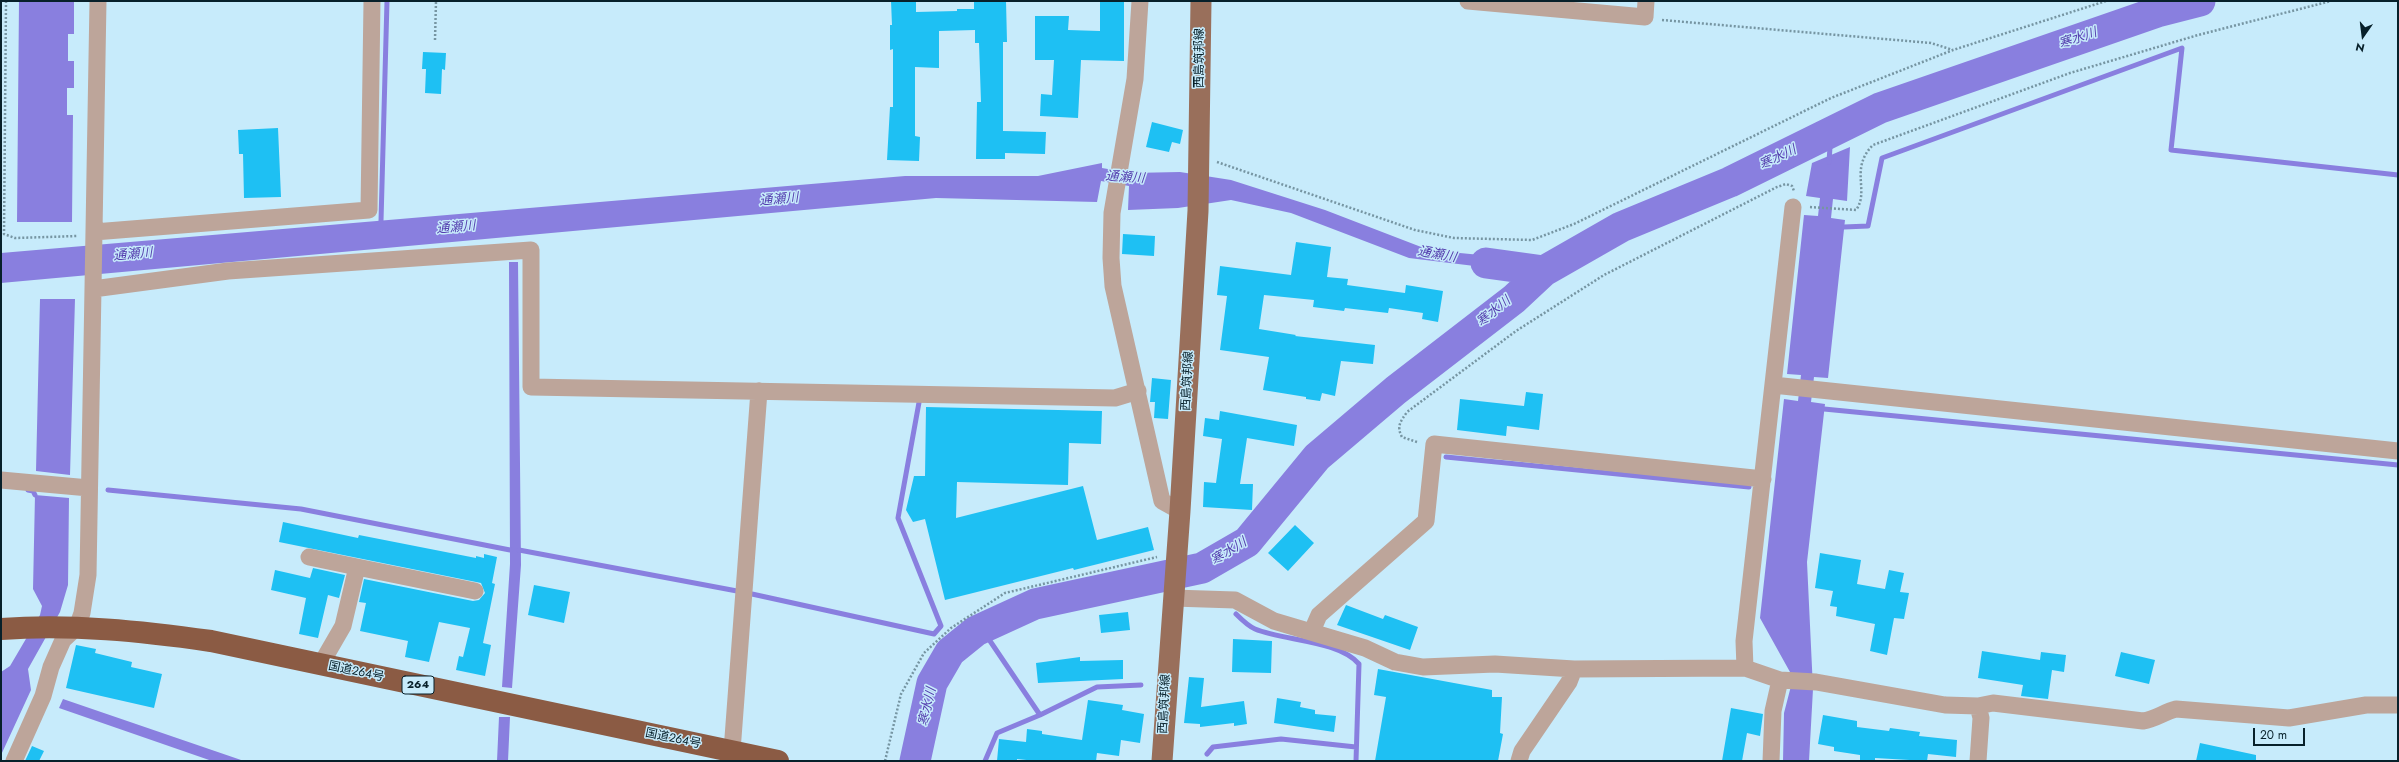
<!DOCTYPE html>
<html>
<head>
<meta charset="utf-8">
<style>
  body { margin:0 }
  #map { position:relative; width:2399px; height:762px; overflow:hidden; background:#c7ebfb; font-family:Jost,sans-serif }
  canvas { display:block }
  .frame { position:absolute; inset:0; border:2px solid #07202a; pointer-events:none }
  .north { position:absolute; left:2343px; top:16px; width:40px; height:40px; -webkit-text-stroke:3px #c7ebfb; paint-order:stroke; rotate:194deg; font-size:11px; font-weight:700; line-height:16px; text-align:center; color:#07202a }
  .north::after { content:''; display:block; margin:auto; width:14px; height:18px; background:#07202a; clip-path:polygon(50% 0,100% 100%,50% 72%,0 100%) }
  .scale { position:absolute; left:2253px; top:728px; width:52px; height:18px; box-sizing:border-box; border:2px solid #07202a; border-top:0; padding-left:5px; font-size:12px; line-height:14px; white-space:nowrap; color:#07202a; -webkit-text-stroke:3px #c7ebfb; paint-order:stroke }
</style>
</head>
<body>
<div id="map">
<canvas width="2399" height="762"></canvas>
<div class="frame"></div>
<div class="north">N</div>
<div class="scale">20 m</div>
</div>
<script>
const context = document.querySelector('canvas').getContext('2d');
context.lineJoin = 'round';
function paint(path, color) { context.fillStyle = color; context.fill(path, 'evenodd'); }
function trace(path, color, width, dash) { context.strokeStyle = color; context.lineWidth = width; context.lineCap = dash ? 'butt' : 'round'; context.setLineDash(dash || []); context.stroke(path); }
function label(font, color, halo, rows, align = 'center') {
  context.font = font + ' Jost,"Noto Sans JP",sans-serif'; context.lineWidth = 3; context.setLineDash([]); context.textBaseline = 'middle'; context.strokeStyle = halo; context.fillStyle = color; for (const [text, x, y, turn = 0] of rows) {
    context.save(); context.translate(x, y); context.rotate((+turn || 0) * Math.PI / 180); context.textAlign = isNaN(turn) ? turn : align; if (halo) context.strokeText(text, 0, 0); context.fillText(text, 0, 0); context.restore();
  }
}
const water = new Path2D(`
  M19 1H74V34H68V61H74V88H67V115H73L72 222H17Z
  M1850 147 1847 201 1833 199 1831 218 1845 220 1828 378 1814 377 1811 402 1825 404 1807 562 1813 689 1809 761H1783L1784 713 1791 686 1790 672 1760 618 1784 399 1798 401 1801 375 1787 374 1804 215 1818 216 1820 198 1806 196 1812 163Z
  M1102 163V168L1131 173 1180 172 1231 180 1325 210 1429 250 1501 257 1533 264 1515 277 1491 268 1409 258 1291 213 1231 200 1178 208 1128 210 1129 186 1101 181 1097 202 936 198 1 283V253L905 176H1038Z
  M509 262H518L521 565 512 688 502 687 510 564Z
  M40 299H75L70 475 36 471Z
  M35 495 69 498 68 585 60 612 28 669 31 690 1 755V672L10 666 40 615 42 606 33 589Z
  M63 699 244 761H212L59 708Z
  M499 717H510L508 761H497Z`);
const stream = new Path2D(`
  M1829 162 1831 132
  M381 221 387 1
  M1844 227 1868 226 1882 158 2182 48 2171 150 2398 175
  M1824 409 2398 465
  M1446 457 1749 487
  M28 490 33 491 35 495
  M108 490 301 509 510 550
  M519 550 737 591
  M752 594 934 634 941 626 898 518 920 397
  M1236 614C1241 619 1248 626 1255 629 1284 641 1338 640 1359 664L1356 761
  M976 631 986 635 1040 715 997 733 985 761
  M1040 715 1097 687 1141 685
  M1207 754 1213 747 1281 739 1356 747`);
const river = new Path2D(`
  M1486 263 1544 271
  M915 761 932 683 950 652 976 631 1035 604 1202 568 1247 542 1317 457 1396 390 1514 299 1544 271 1621 227 1730 182 1880 108 2157 12 2200 1`);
const building = new Path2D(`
  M891 1H916V12L957 11V9H974V1H1006L1007 42H1003V131L1046 132 1045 154 1005 153V159H976L977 102H981L979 43H975V30L939 31V68L915 67V136L920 137 919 161 887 160 890 107H893V49L890 50V25H892Z
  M1100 1H1124V61L1081 60 1078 118 1040 116 1041 94 1052 95 1054 60H1035V16H1069L1068 30 1100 31Z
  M423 52 446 53 445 70 442 69 441 94 425 93 426 69H422Z
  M1152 122 1183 130 1180 144 1172 142 1169 152 1146 147Z
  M278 128 281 197 244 198 243 154H239L238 130Z
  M1123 234 1155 236 1154 256 1122 254Z
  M1296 242 1331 247 1327 277 1348 279 1347 285 1405 293 1406 285 1443 291 1438 322 1422 319 1423 313 1389 308 1388 313 1345 308 1344 311 1313 307 1314 300 1264 295 1259 329 1296 335 1295 336 1375 345 1373 364 1341 361 1335 396 1322 393 1320 401 1306 399V397L1263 390 1269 357 1220 350 1227 296 1217 295 1220 266 1291 275Z
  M1152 378 1171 380 1168 419 1154 418 1155 402H1150Z
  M1526 392 1543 394 1539 430 1507 426 1506 436 1457 430 1460 399 1524 406Z
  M926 407 1102 411 1101 444 1069 443 1068 485 957 482 956 518 1083 486 1097 540 1148 527 1154 550 1074 570 1073 568 945 600 925 519 913 522 906 510 914 476H925Z
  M1220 411 1297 425 1294 446 1247 438 1240 484H1253L1252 510 1203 507 1204 482 1216 483 1222 439 1203 436 1205 418 1219 420Z
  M283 522 358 538 359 535 476 558V556L484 558V554L497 557 492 583 495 584 483 643 491 645 485 676 456 670 459 656 463 657 470 628 439 622 429 662 405 657 408 641 360 631 366 603 359 602 364 579 473 601 479 600 485 593 481 583 279 542Z
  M1295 525 1314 543 1288 571 1268 553Z
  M1820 553 1861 560 1857 584 1885 589 1889 570 1904 573 1900 592 1909 593 1904 619 1894 618 1887 655 1870 651 1875 624 1836 616 1837 607 1830 606 1833 591 1815 588Z
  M313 568 345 575 339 598 328 595 318 638 299 634 306 598 271 590 275 570 310 578Z
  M534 585 570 592 564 623 528 615Z
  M1346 605 1383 619 1385 615 1418 627 1410 650 1337 625Z
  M1128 612 1130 630 1101 633 1099 615Z
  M1233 639 1272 641 1271 673 1232 672Z
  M76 645 96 649 95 653 132 662 131 667 162 674 154 708 66 688Z
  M1982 651 2040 660 2041 652 2066 655 2064 672 2052 670 2048 699 2021 696 2023 685 1978 678Z
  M2121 652 2155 660 2149 684 2115 676Z
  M1080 657V661L1123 660V679L1038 683 1036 663Z
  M1378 669 1492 690V697H1502L1500 733 1503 734 1498 761H1375L1386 697 1374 695Z
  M1189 677 1204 678 1201 707 1244 701 1247 724 1234 726V723L1200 727V724L1184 723Z
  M1277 698 1301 702 1300 707 1315 710V714L1336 716 1334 732 1274 723Z
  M1088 700 1123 705 1122 710 1144 714 1140 743 1121 740 1119 756 1097 753 1096 761H1036L1017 759V761H997L999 739 1026 742 1027 729 1042 731V734L1082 740Z
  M1731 708 1763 714 1760 736 1747 733 1742 761H1722Z
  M1823 715 1857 721V727L1889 731 1890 728 1920 732 1919 736 1957 740 1956 757 1928 754 1927 761 1875 758V761H1860V755L1834 751V747L1818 744Z
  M2200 743 2256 755V761H2196Z
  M32 746 44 751 39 761H25Z`);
const path = new Path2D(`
  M6 1 4 234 15 238 78 236
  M1662 20 1931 43 1953 50
  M435 40 436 1
  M1217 162 1415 230 1454 238 1532 240 1574 224 1831 98 1953 50 2106 1
  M1810 207 1856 210C1870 191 1849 169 1873 145L2070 73 2198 35 2331 1
  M1417 442 1402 437C1396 426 1401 421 1407 412L1516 331 1604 275 1777 187 1786 184 1792 186 1794 191
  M885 761 901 694 924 653 951 628 1005 593 1157 557`);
const minor = new Path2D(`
  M1140 1 1135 79 1112 213 1111 258 1113 286 1162 501 1180 511
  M1468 1 1645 17 1646 1
  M94 232 369 210 372 1
  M93 289 228 271 531 250V387L1115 398 1138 391
  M1773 385 2398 451
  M1 480 89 488
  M309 557 357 567
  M1173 598 1235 600 1274 621 1365 648 1395 662 1423 667 1495 664 1574 669 1745 668 1780 680 1816 682 1945 705 1978 706 1993 703 2143 721C2156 719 2164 712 2176 709L2289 718 2366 705H2398
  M1312 631 1319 615 1426 521 1434 444 1763 479
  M321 664 343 626 357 567 475 591
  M1745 668 1744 641 1793 207
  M14 761 43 696 51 667 63 640 77 627 82 613 88 575 98 1
  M734 761 732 751 759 391
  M1519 761 1522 751 1569 682 1574 669
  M1771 761 1773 711 1780 680
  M1978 761 1981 718 1978 706`);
const major = new Path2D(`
  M1162 761 1180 511 1198 211 1201 1`);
const highway = new Path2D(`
  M1 629C72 624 141 631 211 641L778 761`);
const shields = [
  [418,685,32]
];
const shieldNames = [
  ["264",418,685]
];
const streetNames = [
  ["西島筑邦線",1200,58,-90],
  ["西島筑邦線",1188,381,-87],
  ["国道264号",356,672,12],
  ["西島筑邦線",1165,704,-87],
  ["国道264号",673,739,12]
];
const waterNames = [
  ["寒水川",2078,39,-19],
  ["寒水川",1778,158,-26],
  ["通瀬川",1125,178,4],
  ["通瀬川",779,200,-5],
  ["通瀬川",456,228,-5],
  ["通瀬川",133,255,-5],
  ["通瀬川",1437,255,10],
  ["寒水川",1494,312,-39],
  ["寒水川",1229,552,-32],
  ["寒水川",928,707,-77]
];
paint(water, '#897fdf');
trace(stream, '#897fdf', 5);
trace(river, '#897fdf', 31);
paint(building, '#1ec0f3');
trace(path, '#7695a2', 2.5, [2, 2]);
trace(minor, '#bda59a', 17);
trace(major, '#996f5b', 21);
trace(highway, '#8b5b44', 22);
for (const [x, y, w] of shields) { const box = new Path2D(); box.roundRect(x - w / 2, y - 9, w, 18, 3); context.fillStyle = '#c7ebfb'; context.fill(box); trace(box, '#07202a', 1); }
label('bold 11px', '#07202a', null, shieldNames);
label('12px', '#07202a', '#c7ebfb', streetNames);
label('italic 13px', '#553faf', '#c7ebfb', waterNames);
</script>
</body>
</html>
